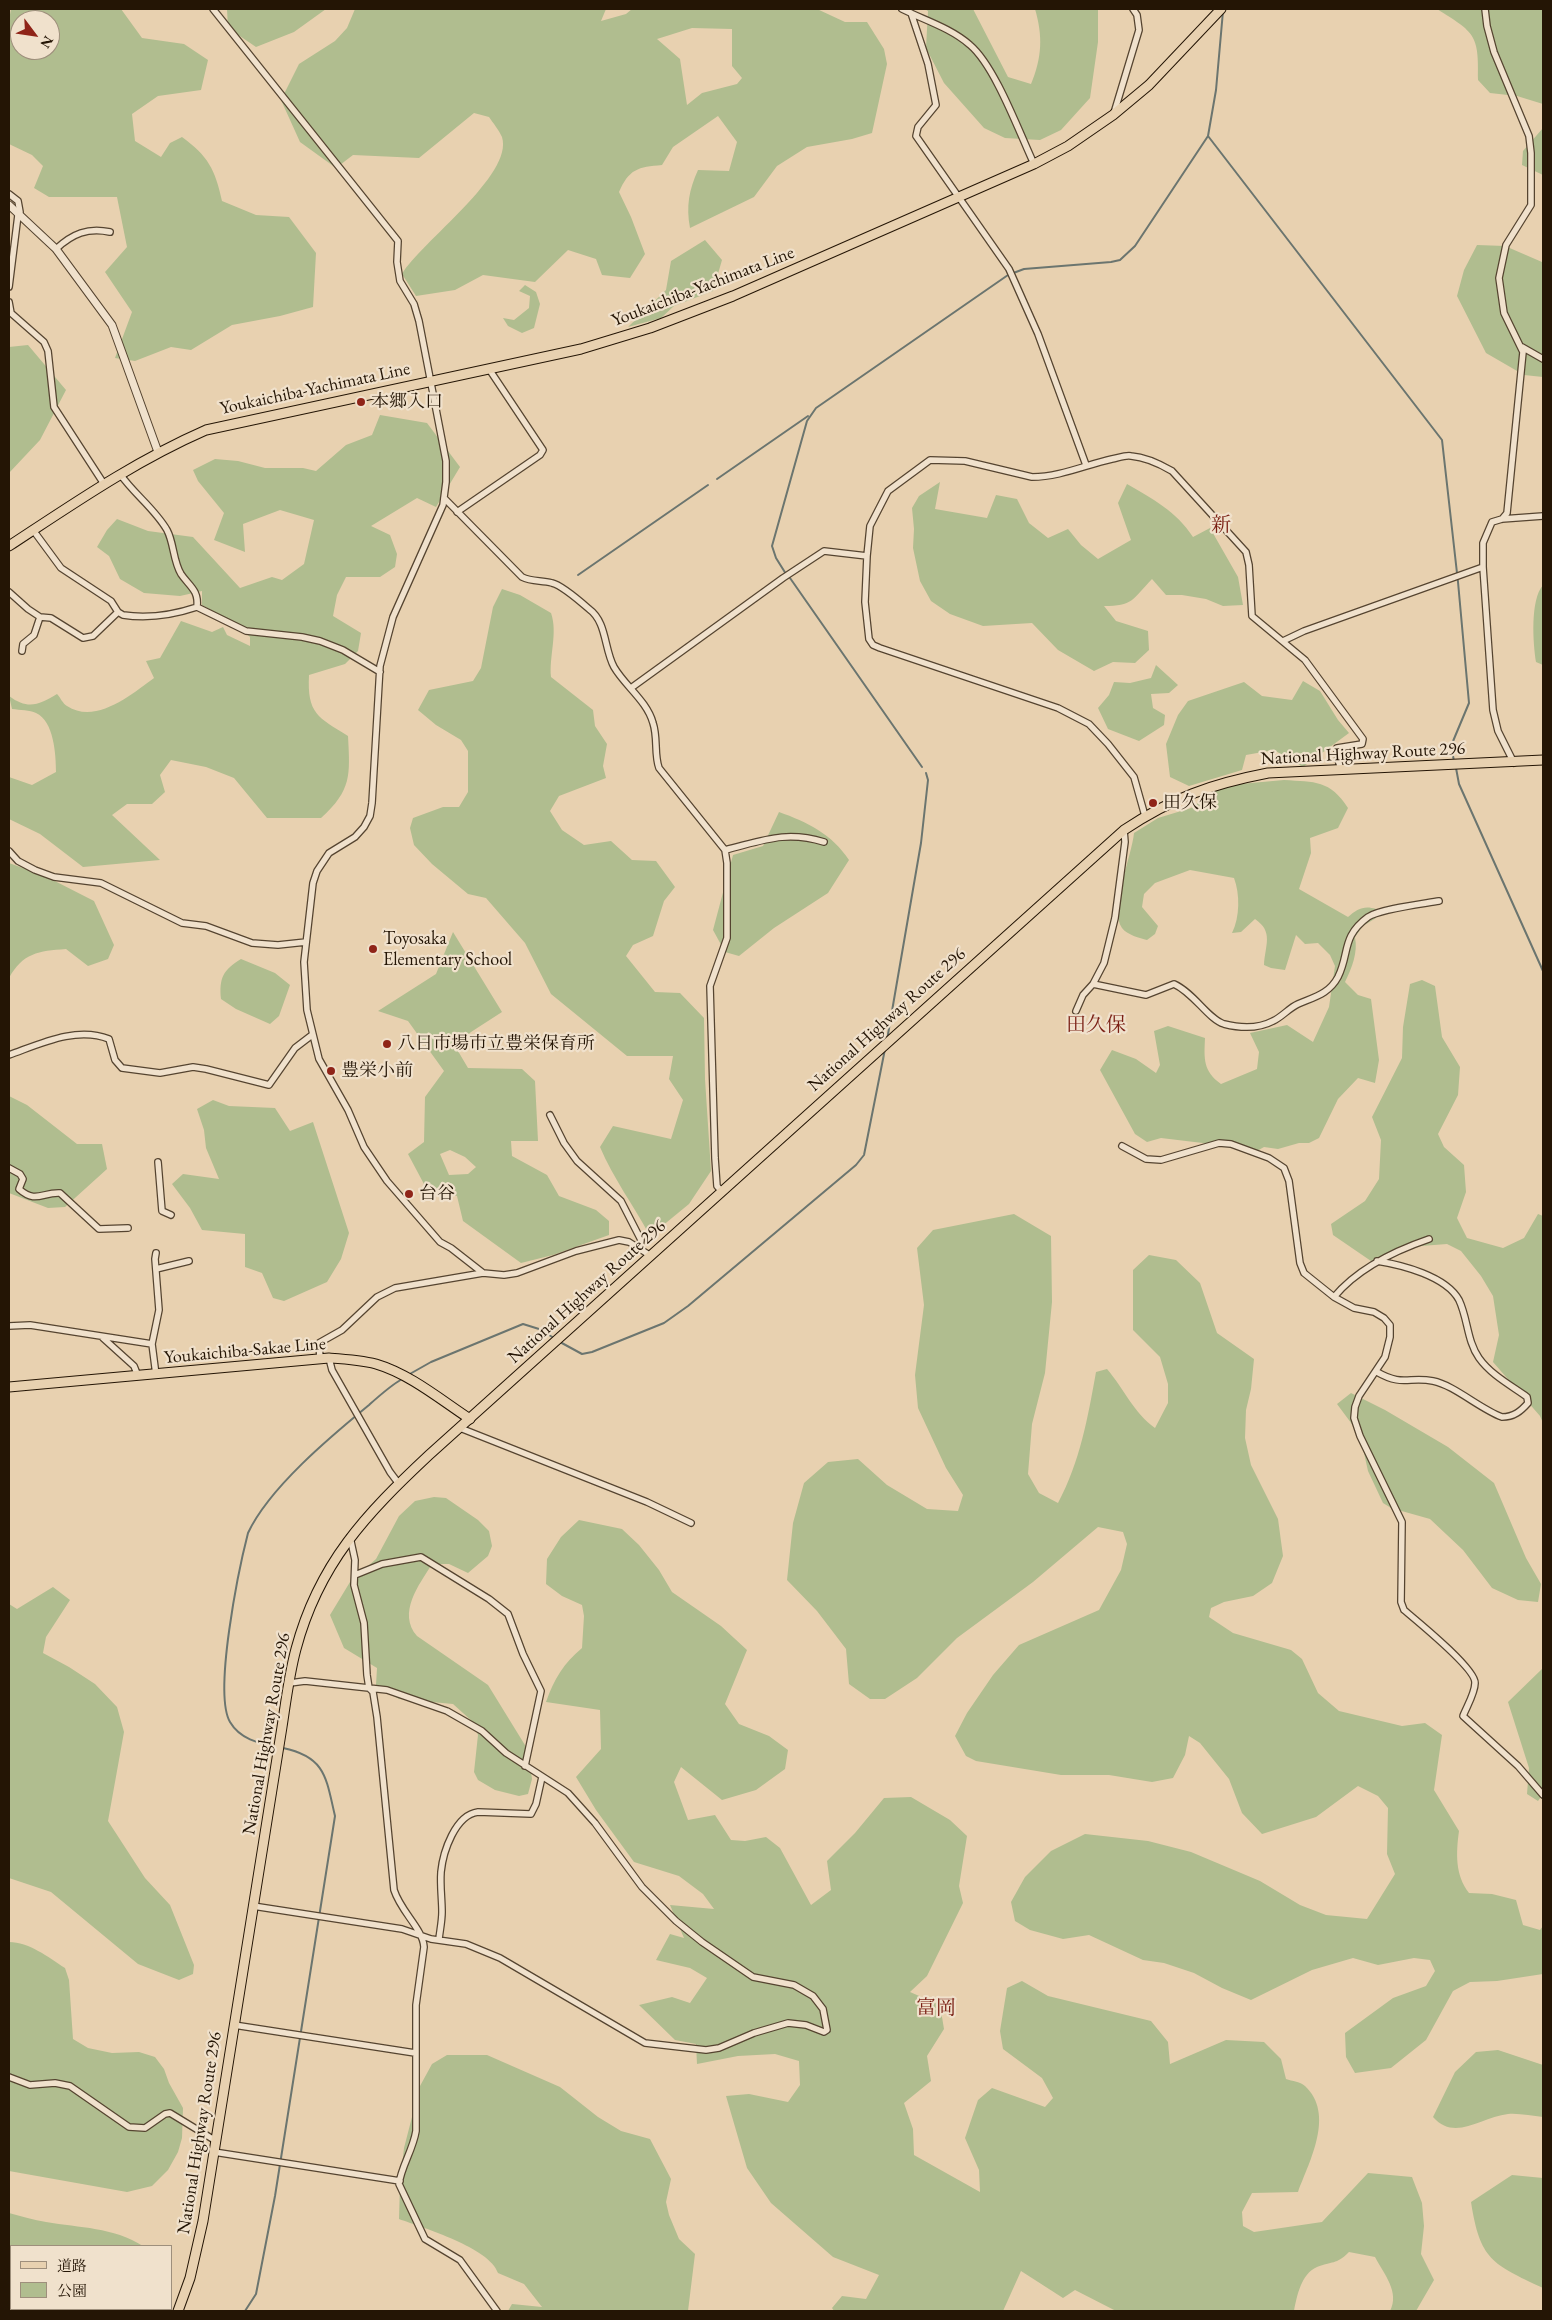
<!DOCTYPE html>
<html>
<head>
<meta charset="utf-8">
<style>
  body { margin:0 }
  #map { position:relative; width:1552px; height:2320px; overflow:hidden; background:#e8d1b0; font-family:"EB Garamond","Noto Serif JP",serif }
  canvas { display:block }
  .frame { position:absolute; inset:0; border:10px solid #241505; pointer-events:none }
  .legend { position:absolute; left:10px; top:2245px; width:162px; height:65px; box-sizing:border-box; background:#f0e1cc; border:1px solid #9e8f7c; margin:0; padding:6px 9px; list-style:none; font-size:15px; color:#241505 }
  .legend li { display:flex; align-items:center; gap:10px; height:25px }
  .legend b { width:25px; border:1px solid #9e8f7c }
  .north { position:absolute; left:10px; top:10px; width:50px; height:50px; box-sizing:border-box; background:#f0e1cc; border:1px solid #9e8f7c; border-radius:50%; rotate:121deg; font-size:14px; font-weight:700; line-height:20px; text-align:center; color:#241505 }
  .north::after { content:''; display:block; margin:auto; width:18px; height:22px; background:#8f2418; clip-path:polygon(50% 0,100% 100%,50% 72%,0 100%) }
</style>
</head>
<body>
<div id="map">
<canvas width="1552" height="2320"></canvas>
<div class="frame"></div>
<ul class="legend">
<li><b style="height:6px;background:#e8d1b0"></b>道路</li>
<li><b style="height:14px;background:#b0bd8f"></b>公園</li>
</ul>
<div class="north">N</div>
</div>
<script>
const context = document.querySelector('canvas').getContext('2d');
context.lineJoin = 'round';
function paint(path, color) { context.fillStyle = color; context.fill(path, 'evenodd'); }
function trace(path, color, width, dash) { context.strokeStyle = color; context.lineWidth = width; context.lineCap = dash ? 'butt' : 'round'; context.setLineDash(dash || []); context.stroke(path); }
function label(font, color, halo, rows, align = 'center') {
  context.font = font + ' "EB Garamond","Noto Serif JP",serif'; context.lineWidth = 4.5; context.setLineDash([]); context.textBaseline = 'middle'; context.strokeStyle = halo; context.fillStyle = color; for (const [text, x, y, turn = 0] of rows) {
    context.save(); context.translate(x, y); context.rotate((+turn || 0) * Math.PI / 180); context.textAlign = isNaN(turn) ? turn : align; if (halo) context.strokeText(text, 0, 0); context.fillText(text, 0, 0); context.restore();
  }
}
const green = new Path2D(`
  M11 9H121L142 38 184 44 208 60 201 90 158 96 132 114 135 141 161 157 170 143 182 137C208 156 215 169 222 201L256 215 289 217 316 253 313 307 280 316 232 325 191 350 171 347 135 361 115 358 132 312 105 272 127 247 117 197H49L34 188 43 166 32 155 9 144V20ZM20 20H50V50H20Z
  M227 9H326L294 32 256 47 228 28Z
  M355 9H606L601 21 626 14 632 9H817L845 22H867L884 49 887 64 872 133 852 139 807 147 777 166 754 197 690 228C686 206 689 190 698 170L729 171 737 142 718 116 673 147 662 165C638 167 629 169 619 192L631 217 645 254 630 278 602 275 596 259 568 250 535 282 483 275 455 290 416 296 402 274C421 242 514 175 502 137 499 130 493 123 489 117L474 113 419 158 353 155 336 168 300 142 281 100 299 64 335 41 347 28ZM692 28 732 29V66L742 78 737 84 702 93 687 105 680 59 657 39Z
  M925 9H973L1008 77 1031 84C1042 58 1043 36 1035 9H1098V42L1090 98 1061 130 1040 140 1005 138 984 128 944 83 926 48 928 11Z
  M1437 9H1543V104L1517 96 1490 93 1478 80C1479 34 1475 33 1437 9Z
  M1543 128V175L1522 165 1523 151Z
  M705 240 722 260 713 291 674 306 661 318 628 327 666 290 671 261Z
  M1477 245 1505 246 1542 262 1543 261V377L1524 375 1486 353 1457 296 1464 270Z
  M525 285 536 292 540 304 534 328 522 333 508 326 503 318 514 320 529 308 530 296 519 291Z
  M28 345 66 390 40 440 9 473V347Z
  M380 415 427 423 460 467 436 507 417 498 371 526 390 535 397 554 395 567 380 577H346L337 595 333 616 361 633 358 651 345 664 309 675C307 714 318 717 348 736 350 775 352 790 321 818H267L234 778 206 767 171 760 160 775 165 792 152 804H127L112 815 160 860 83 867 40 834 9 819V777L32 785 56 772C56 755 54 721 36 713 30 710 20 710 12 709L9 696C28 710 39 705 57 694 60 697 63 704 67 706 96 725 132 694 154 678L146 661 160 658 181 621 212 632 223 627 227 635 250 646V637L235 624 202 605V591L180 596 144 593 120 579 109 556 97 547 107 530 117 519 148 531 193 537 240 588 272 577 282 580 304 564 314 520 280 510 243 524 245 552 214 540 224 513 198 481 193 470 215 459 238 461 265 468H303L316 471 346 445 372 435Z
  M940 482 935 509 987 518 996 495 1017 499 1029 523 1048 538 1068 529 1081 545 1098 559 1131 540 1118 503 1127 484C1153 499 1176 511 1193 537L1210 528 1238 577 1243 605 1223 606 1206 599 1182 595H1166L1152 579C1132 600 1133 606 1104 606L1116 621 1148 631 1149 650 1135 663 1113 662 1094 671 1058 650 1032 623 983 626 950 614 931 601 920 581 913 548 914 529 912 508 919 496Z
  M1543 585V665L1536 662C1533 643 1530 600 1543 585Z
  M502 589 520 595 551 613C558 633 549 656 551 677L593 710 595 726 607 744 603 766 606 778 559 796 550 811 562 830 584 845 611 841 632 860 656 861 675 887 664 901 653 936 633 945 626 956 655 992 680 993 704 1018 705 1079 711 1171 689 1204 650 1236C634 1206 613 1178 600 1147L613 1126 671 1139 683 1100 669 1079 673 1056H627L551 994 525 943 486 898 468 894 432 864 414 845 410 828 413 818 443 807H459L468 792V751L461 740 436 725 418 710 429 690 473 681 481 668 493 607Z
  M1156 665 1178 685 1169 693 1151 694 1153 708 1165 715 1164 725 1139 741 1108 729 1098 708 1109 695 1114 682 1130 683 1151 678Z
  M1303 681 1320 691 1338 720 1349 733 1303 767 1274 750 1246 755 1242 770 1189 786 1170 777 1166 744 1178 715 1188 701 1244 682 1262 696 1292 700Z
  M1284 780C1315 782 1330 780 1348 808L1338 828 1310 838 1311 853 1299 889 1348 917C1357 909 1364 905 1376 909V918L1363 926 1355 937C1358 953 1352 967 1345 982L1358 995 1371 999 1379 1060 1375 1083 1358 1078 1338 1099 1319 1138 1309 1143H1299L1278 1149 1264 1147 1250 1155 1236 1147 1161 1138 1147 1142 1135 1134 1100 1070 1112 1050 1136 1059 1156 1073 1160 1065 1154 1031 1168 1026 1205 1038C1204 1059 1203 1071 1221 1084L1257 1069 1259 1052 1250 1033 1287 1025 1313 1042 1329 1007 1335 966 1330 955 1318 943 1305 944 1296 935 1285 970 1271 968 1264 965C1265 945 1274 932 1255 919L1241 932 1232 933C1240 917 1240 894 1234 878L1190 870 1155 883 1144 894 1142 907 1158 926 1155 934 1147 940C1140 938 1127 935 1122 928 1109 911 1132 855 1134 833L1158 818 1191 808 1215 791 1240 784Z
  M779 812C807 822 832 834 849 860L828 893 774 928 739 956 725 952 713 930 733 855 763 846Z
  M9 863 45 876 94 901 114 945 108 959 88 966 66 949C38 951 23 953 9 978Z
  M453 932 502 1012 471 1032 455 1046 468 1068 522 1069 535 1081 538 1141H511L512 1156 547 1175 559 1196 596 1210 609 1221V1235L553 1255 521 1263 463 1221 457 1196 425 1186 408 1154 424 1142 425 1097 444 1071 408 1021 378 1011 436 974ZM450 1150 465 1157 476 1167 468 1174 449 1175 440 1154Z
  M241 959 275 973 290 985 279 1016 270 1024 236 1009 221 999C219 978 223 970 241 959Z
  M1422 980 1435 986 1442 1037 1460 1067 1458 1095 1438 1134 1444 1147 1464 1165 1466 1192 1457 1218 1467 1238 1503 1248 1524 1238 1538 1214 1543 1216V1423L1540 1416 1493 1362 1499 1335 1493 1296 1481 1276 1461 1251 1447 1244 1408 1247 1371 1261 1333 1235 1331 1224 1365 1201 1379 1179 1381 1140 1372 1117 1402 1058 1403 1027 1410 984Z
  M9 1096 27 1105 77 1144H102L107 1169 65 1207 48 1208 9 1193Z
  M213 1100 229 1106 275 1108 290 1131 313 1122 349 1233 341 1259 327 1282 284 1301 273 1298 262 1273 245 1267V1234L202 1230 190 1208 172 1184 183 1174 219 1179 206 1148 204 1130 197 1109Z
  M1014 1214 1051 1236 1052 1302 1045 1373 1032 1424 1028 1474 1039 1493 1058 1503C1080 1462 1088 1417 1096 1372L1107 1369C1124 1389 1134 1413 1155 1428L1168 1403V1384L1160 1357 1133 1330V1270L1149 1255 1176 1260 1200 1283 1217 1333 1254 1359 1251 1389 1246 1410 1245 1438 1251 1465 1278 1519 1283 1556 1272 1583 1253 1596 1224 1602 1211 1608 1209 1617 1233 1633 1291 1650 1302 1659 1318 1693 1339 1711 1402 1726 1425 1723 1442 1735 1434 1790 1459 1831C1456 1853 1455 1875 1469 1893L1492 1894 1516 1900 1523 1925 1540 1930 1543 1926V1974L1497 1981 1470 1982 1453 1991 1426 2040 1391 2068 1355 2073 1346 2057 1345 2033 1393 1998 1426 1986 1435 1971 1430 1960 1414 1958 1378 1965 1353 1958 1312 1970 1251 2000 1222 1988 1194 1973 1164 1963 1143 1960 1089 1935 1063 1939 1030 1930 1015 1921 1011 1902 1025 1877 1051 1851 1085 1834 1148 1841 1191 1852 1260 1881 1300 1905 1326 1915 1367 1919 1395 1874 1387 1854 1388 1808 1378 1796 1358 1786 1316 1817 1262 1834 1242 1813 1229 1779 1200 1743 1189 1736 1185 1755 1173 1778 1152 1782 1109 1775H1061L976 1761 966 1756 955 1736 967 1713 993 1675 1019 1645 1099 1610 1121 1570 1127 1544 1123 1532 1098 1527 1033 1582 957 1638 917 1678 885 1699H870L849 1684 846 1649 817 1611 787 1580 793 1523 804 1483 828 1462 858 1459 887 1485 927 1509 958 1511 963 1495 946 1468 918 1408 915 1375 924 1305 917 1248 933 1230Z
  M1351 1393 1385 1410 1448 1447 1494 1483 1526 1558 1541 1584 1538 1602 1518 1600 1492 1588 1463 1550 1430 1519 1391 1508 1383 1503 1368 1471 1360 1435 1337 1404Z
  M434 1497 446 1498 478 1520 489 1531 492 1546 488 1556 468 1573 449 1564H432C419 1585 397 1613 417 1636L488 1685 528 1750 532 1779 528 1794 519 1796 495 1790 478 1780 474 1772 478 1735 473 1722 453 1704 399 1699 376 1685 377 1668 344 1648 330 1615 350 1582 376 1559 399 1516 415 1501Z
  M579 1520 622 1529 639 1545 659 1570 672 1592 721 1626 747 1650 725 1704 739 1724 769 1736 788 1750 785 1769 756 1790 722 1800 681 1767 674 1782 688 1820 715 1815 731 1840 745 1841 766 1837 780 1848 811 1905 831 1890 827 1861 855 1833 884 1798 911 1797 950 1820 967 1836 959 1886 963 1903 927 1976 910 1992 940 2005 944 2029 927 2056 931 2081 904 2103 913 2129 914 2155 980 2192 979 2170 965 2138 978 2100 992 2088 1045 2107 1053 2098 1042 2078 1003 2049 1000 2031 1007 1988 1022 1981 1048 1996 1151 2021 1168 2042 1170 2064 1226 2040 1264 2042 1281 2059 1286 2079C1292 2081 1301 2082 1305 2086 1335 2114 1310 2160 1298 2192L1252 2193 1242 2212 1243 2226 1254 2232 1322 2222 1368 2173 1412 2177 1422 2203 1424 2226 1421 2254 1434 2280 1416 2311H1390C1400 2292 1384 2274 1375 2257L1349 2252C1336 2265 1332 2261 1317 2267 1301 2274 1297 2296 1294 2311H1116L1075 2290 1063 2298 1021 2271 1003 2311H834L832 2308 842 2296 866 2299 879 2275 833 2257 771 2203 747 2168 726 2096 749 2094 788 2102 800 2085 799 2061 775 2054 738 2056 697 2064 696 2044 675 2040 639 2005 672 1997 690 2003 707 1978 690 1968 656 1960 670 1934 684 1938 670 1905 714 1909 703 1894 679 1876 634 1862 596 1810 576 1777 601 1749 600 1710 546 1702C554 1679 564 1663 582 1648L584 1616 582 1605 562 1596 546 1584 547 1559 561 1537Z
  M53 1587 70 1600 46 1637 43 1653 69 1667 95 1684 117 1707 124 1732 108 1821 145 1878 170 1905 194 1965 193 1974 179 1980 138 1964 51 1892 9 1878V1604L17 1609Z
  M1543 1668V1794L1538 1801 1527 1794 1529 1768 1508 1702Z
  M9 1942C29 1942 48 1957 65 1968L69 1980 73 2039 88 2048 112 2053 139 2052 155 2057 164 2069 169 2083 183 2108 182 2138 178 2152 168 2170 152 2186 127 2192 9 2171Z
  M1498 2050 1543 2065V2117C1532 2116 1519 2113 1508 2114 1481 2117 1455 2142 1433 2117L1455 2072 1476 2052Z
  M447 2055H487L560 2087 598 2117 621 2131 650 2139 671 2179 666 2202 669 2215 679 2239 695 2254 688 2311H508L512 2304 542 2307 524 2284 498 2273C490 2248 424 2228 399 2219L400 2184 404 2148 420 2086 432 2064Z
  M1512 2175 1543 2178V2288C1492 2264 1480 2260 1471 2202Z
  M9 2213C21 2216 34 2220 46 2222 80 2228 113 2227 143 2246H11V2266L9 2265Z`);
const stream = new Path2D(`
  M1208 136 1442 440 1458 582 1469 703 1451 746 1454 761
  M717 479 808 416
  M786 574 776 558 772 546 807 421 816 408 1008 275 1024 269 1111 262 1120 260 1135 246 1208 136 1216 90 1223 11
  M578 575 708 485
  M790 578 922 767
  M1456 768 1459 784 1543 971
  M887 1040 921 843 928 780 926 773
  M560 1342 582 1354 592 1352 664 1323 688 1306 856 1165 864 1155 885 1049
  M408 1375 431 1362 523 1324 539 1329 554 1338
  M276 1747C258 1743 240 1739 230 1722 213 1693 239 1568 248 1533 269 1488 330 1437 369 1405 379 1396 390 1386 402 1379
  M245 2311 256 2294 275 2196 335 1816C326 1778 326 1757 283 1748`);
const minor = new Path2D(`
  M213 9 398 241 397 262 400 281 414 304 419 321 446 461V482L443 505 393 617 380 666 372 803 370 816 364 827 355 837 329 853 317 871 313 883 304 962 307 1010 319 1059 348 1110 364 1147 387 1181 440 1242 451 1248 483 1273
  M902 9C924 20 951 28 970 45 995 66 1019 132 1034 164
  M1485 9 1487 26 1494 52 1529 136 1531 153V205L1506 245 1499 278 1504 313 1523 352 1507 513 1502 519
  M911 13 928 64 936 105 918 127 916 136 1009 269 1038 334 1086 465
  M1114 113 1139 30 1137 15 1133 9
  M9 194 18 201 20 212 18 215 9 287
  M56 249C72 234 88 227 110 232
  M9 302 11 313 44 342 48 351 54 407 104 484
  M1522 347 1543 359
  M120 474C134 494 155 509 167 530 174 543 173 561 181 574 189 586 199 590 197 607
  M444 498 522 577C532 582 541 580 552 583 561 585 581 602 589 609 607 622 604 649 614 667 625 686 647 701 653 723 658 738 654 754 659 768L725 850 727 863V938L710 986 715 1158 717 1186 722 1192
  M457 512 540 455 543 450 489 369
  M33 530 61 568 111 601 118 612 123 615C149 619 173 615 197 607L246 631 302 637 320 641 343 650 380 672
  M9 592 28 609 40 617 51 618 83 638 93 636 118 612
  M1283 641 1304 631 1483 567
  M22 651 23 644 34 635 40 617
  M631 688 783 578 824 551 867 556
  M1514 763 1498 731 1493 710 1483 567V543L1492 522 1502 519 1543 516
  M1145 816 1134 777 1108 744 1089 724 1058 708 880 648 873 645 869 639 865 602 867 556 870 526 888 491 930 460 965 461 1032 477C1060 477 1085 465 1112 459 1118 458 1125 455 1131 456 1144 457 1160 464 1172 471L1246 552 1249 565 1252 616 1305 660 1363 739 1362 744 1337 748 1338 760 1341 769
  M725 850C762 841 785 830 824 842
  M9 851 18 861 35 870 54 877 101 883 182 923 206 926 252 943 278 945 306 942
  M1093 984 1146 995 1174 984C1194 993 1208 1019 1224 1024 1240 1028 1258 1029 1273 1021 1282 1017 1289 1008 1298 1004 1314 997 1329 994 1338 977 1350 953 1341 937 1368 917 1380 909 1422 904 1439 901
  M1076 1011 1083 995 1093 984 1104 963 1115 918 1125 842 1124 830
  M9 1055C40 1044 76 1026 109 1039L115 1060 122 1068 160 1073 193 1067 206 1069 269 1085 295 1048 312 1035
  M550 1115 564 1143 577 1161 621 1201 641 1240 640 1248
  M1122 1146 1146 1159 1161 1160 1219 1143 1231 1144 1269 1158 1284 1168 1289 1181 1300 1263 1304 1273 1334 1297 1354 1308 1374 1312 1384 1318 1390 1325V1337L1385 1357 1359 1396 1355 1407 1354 1418 1360 1436 1402 1522 1401 1602 1404 1610C1417 1621 1476 1669 1475 1683 1475 1693 1467 1706 1463 1716L1518 1766 1543 1795
  M158 1162 162 1211 171 1215
  M9 1168 20 1174 23 1179 19 1189C36 1204 42 1192 60 1193L99 1229 128 1228
  M156 1269 189 1261
  M1334 1297C1358 1268 1394 1251 1429 1239
  M9 1326 30 1325 152 1344
  M103 1338 134 1366 138 1376
  M329 1358 332 1370 390 1472 399 1484
  M320 1359 319 1343 342 1330 377 1297 395 1288 483 1273 504 1275 517 1273 576 1251 619 1240 629 1242 651 1256
  M1377 1372C1403 1387 1409 1376 1433 1381 1454 1385 1480 1409 1502 1417 1514 1417 1521 1411 1528 1403L1527 1397C1512 1386 1491 1375 1479 1358 1467 1341 1468 1319 1459 1300 1446 1276 1402 1265 1377 1261
  M156 1375 152 1344 159 1310 155 1259 156 1253
  M460 1428 647 1502 691 1523
  M350 1537 355 1560 354 1585 364 1623 367 1675 369 1688 373 1692 377 1717 394 1890C401 1912 423 1929 424 1947L416 2005V2131C413 2150 401 2167 399 2184L425 2239 460 2260 497 2311
  M355 1575 382 1564 421 1557 489 1599 508 1614 523 1654 541 1691 525 1766
  M253 1906 402 1929 431 1939 466 1944 500 1958 645 2043 706 2050 719 2048 754 2033 788 2023 806 2025 824 2032 827 2030 823 2009 813 1996 794 1985 753 1977 702 1942 676 1921 642 1887 595 1823 568 1793 506 1753 482 1731 447 1711 387 1690 305 1681 290 1683
  M439 1939C440 1930 442 1921 442 1912 442 1899 440 1886 441 1872 443 1852 455 1815 478 1812L531 1814 536 1804 542 1777
  M234 2025 415 2053
  M9 2077 30 2085 55 2083 70 2086 129 2127 145 2128 165 2114 170 2113 216 2141
  M214 2152 400 2181`);
const tertiary = new Path2D(`
  M9 205 56 249 112 325 158 452`);
const primary = new Path2D(`
  M9 546C73 504 135 461 206 430L581 349 650 328 733 296 1034 164 1068 146 1113 115 1149 85 1221 9
  M9 1387 329 1358C344 1359 361 1360 376 1364 410 1374 441 1400 470 1419`);
const trunk = new Path2D(`
  M178 2311 190 2278 203 2221 282 1727C286 1701 289 1675 296 1649 319 1563 366 1514 429 1455L1124 830C1172 798 1211 784 1268 773L1543 760`);
const markers = [
  [361,402,5,"#8f2418"],
  [1153,803,5,"#8f2418"],
  [373,949,5,"#8f2418"],
  [387,1044,5,"#8f2418"],
  [331,1071,5,"#8f2418"],
  [409,1194,5,"#8f2418"]
];
const streetNames = [
  ["Youkaichiba-Yachimata Line",703,287,-21],
  ["Youkaichiba-Yachimata Line",315,389,-12],
  ["National Highway Route 296",1363,754,-3],
  ["National Highway Route 296",887,1020,-42],
  ["National Highway Route 296",587,1292,-42],
  ["Youkaichiba-Sakae Line",245,1351,-5],
  ["National Highway Route 296",267,1734,-80],
  ["National Highway Route 296",200,2133,-81]
];
const poiNames = [
  ["本郷入口",371,402],
  ["田久保",1163,803],
  ["Toyosaka",383,939],
  ["Elementary School",383,960],
  ["八日市場市立豊栄保育所",397,1044],
  ["豊栄小前",341,1071],
  ["台谷",419,1194]
];
const quarterNames = [
  ["新",1221,526],
  ["田久保",1096,1026],
  ["富岡",936,2009]
];
paint(green, '#b0bd8f');
trace(stream, '#6b756f', 2);
trace(minor, '#554430', 8);
trace(tertiary, '#554430', 9);
trace(primary, '#241505', 11);
trace(trunk, '#241505', 11);
trace(minor, '#f0e1cc', 5.5);
trace(tertiary, '#f0e1cc', 7);
trace(primary, '#e8d1b0', 9);
trace(trunk, '#e8d1b0', 9);
for (const [x, y, r, color] of markers) { const dot = new Path2D(); dot.arc(x, y, r, 0, 2 * Math.PI); context.fillStyle = color; context.fill(dot); trace(dot, '#f0e1cc', 2); }
label('18px', '#241505', '#f0e1cc', streetNames);
label('18px', '#241505', '#f0e1cc', poiNames, 'left');
label('20px', '#7a1f14', '#f0e1cc', quarterNames);
</script>
</body>
</html>
